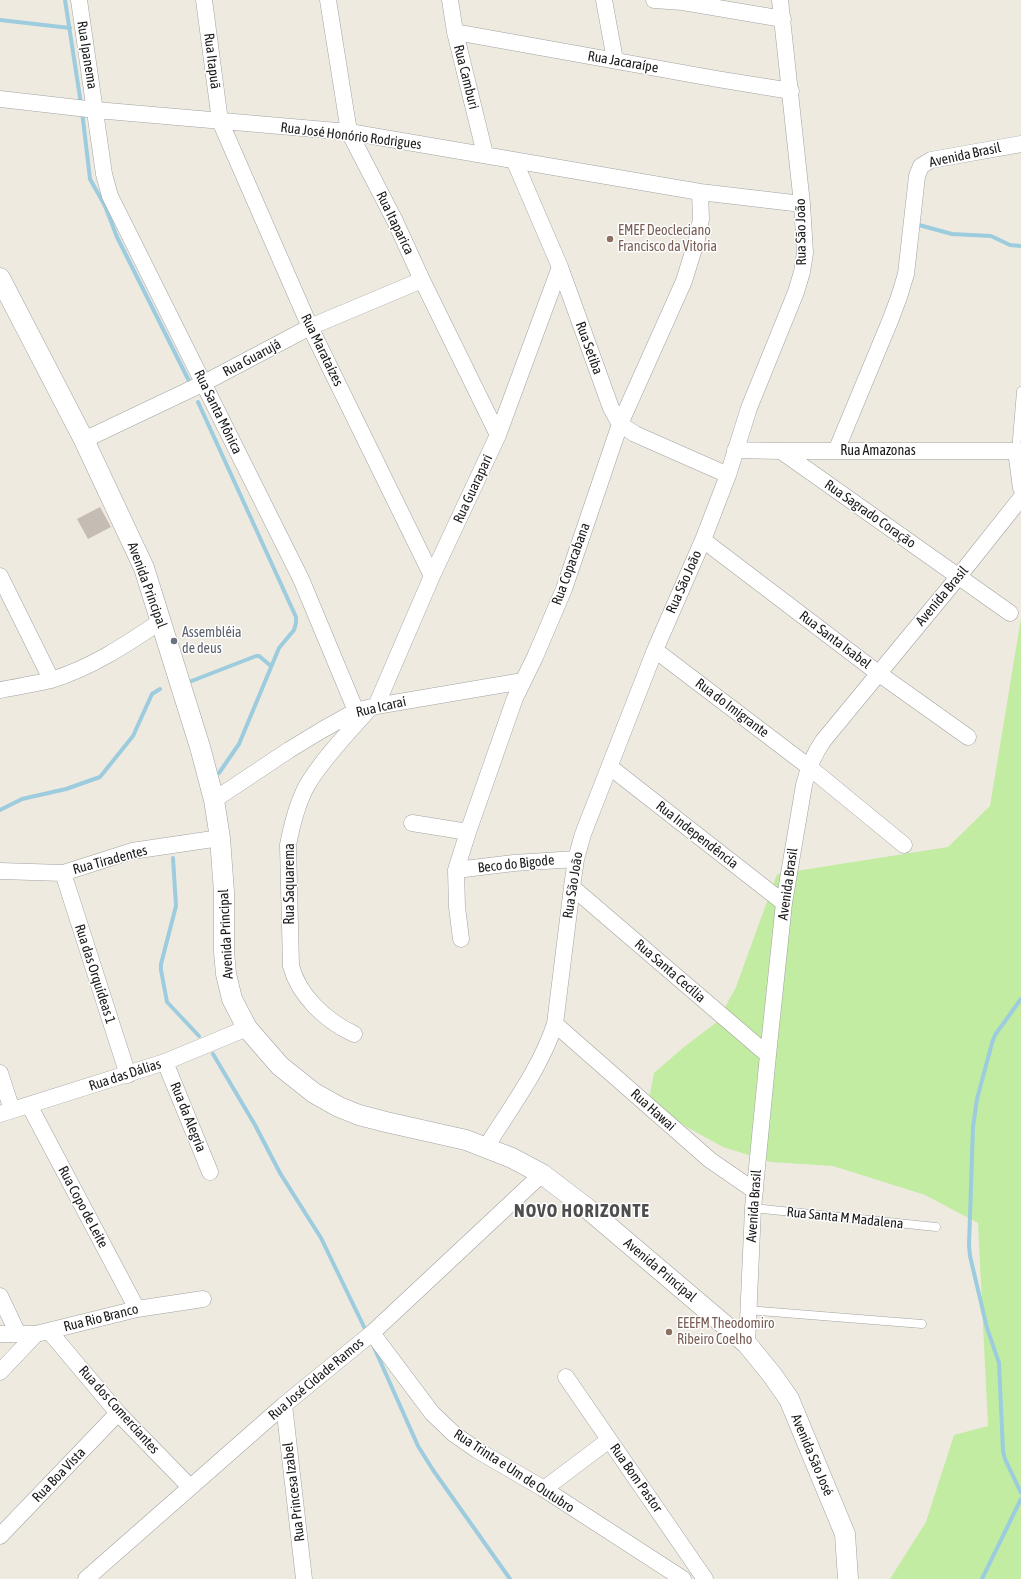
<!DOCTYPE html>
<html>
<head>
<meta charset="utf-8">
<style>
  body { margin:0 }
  canvas { display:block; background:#eeeae0 }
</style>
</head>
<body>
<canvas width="1021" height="1579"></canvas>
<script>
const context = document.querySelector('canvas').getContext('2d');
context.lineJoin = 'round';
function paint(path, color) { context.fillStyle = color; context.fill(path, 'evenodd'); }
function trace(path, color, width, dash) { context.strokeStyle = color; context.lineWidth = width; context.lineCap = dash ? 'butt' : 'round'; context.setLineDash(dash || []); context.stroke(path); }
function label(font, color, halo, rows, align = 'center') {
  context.font = font + ' "Asap Condensed",sans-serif'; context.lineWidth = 3; context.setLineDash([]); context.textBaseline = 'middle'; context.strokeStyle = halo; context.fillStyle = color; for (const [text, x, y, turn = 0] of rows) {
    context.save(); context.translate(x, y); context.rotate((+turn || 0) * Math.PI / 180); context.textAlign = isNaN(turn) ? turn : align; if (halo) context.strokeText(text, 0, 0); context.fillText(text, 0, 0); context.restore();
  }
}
const grass = new Path2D(`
  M1021 618V1579H890L926 1522 954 1435 988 1426 978 1223 925 1195 833 1166 771 1162 723 1147 674 1120 649 1099 654 1073 684 1047 717 1022 736 987 777 874 948 847 990 806Z`);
const stream = new Path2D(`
  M65 0 81 104
  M0 20 70 28
  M82 111 90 179 105 206 117 237 190 383
  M919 225 952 234 991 236 1010 245 1021 246
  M198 402 296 617V623L294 630 279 648 239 744 219 773
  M189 682 256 656H259L271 666
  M0 810 22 799 66 789 100 777 133 736 152 694 160 689
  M173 858 176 906 161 964V970L167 1002 199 1036
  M1021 999 995 1035 992 1043 977 1099 973 1127 969 1245 970 1256 987 1328 999 1363 1003 1451 1005 1459 1021 1493
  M213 1054 255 1125 280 1173 321 1238 367 1333
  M373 1345 418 1446 433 1470 510 1579
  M982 1579 1021 1499`);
const building = new Path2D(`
  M100 507 111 527 88 539 77 519Z`);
const service = new Path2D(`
  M1016 451 1021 391
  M753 1208 936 1227
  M747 1310 922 1324`);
const minor = new Path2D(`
  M79 0 104 174 110 196 301 579 356 711
  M204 0 220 121 310 327 432 576
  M328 0 349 132 395 221 422 280 498 435
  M450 0 455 32 485 154
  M604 0 615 60
  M654 0 683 2 783 19
  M455 32 717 79 791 91
  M0 99 96 110 349 132 700 192 802 204
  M514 160 560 267 611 408 620 424 635 434 728 475
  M84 440 204 383 310 327 422 280
  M735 450 781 451H1021
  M781 451 1010 613
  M836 451 890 321 899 297 906 274 917 176 921 166 931 160 1021 144
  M1016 451 1021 488
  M703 540 878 673 968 737
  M0 576 51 679
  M655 650 809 767 904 845
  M0 690C17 687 34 684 51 680 91 668 127 644 161 621
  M376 706 432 576 498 435 560 267
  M610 767 784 903
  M214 800 289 750 322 730 356 711 376 706 523 681
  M412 823 468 832
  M456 870 514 863 576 859
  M0 871 63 873 132 851 220 838
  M63 873 128 1075
  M572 887 768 1055
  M461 939 457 907 456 870 468 832 515 698 535 657 564 589 620 424 684 281 697 239 701 219 700 192
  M555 1024 710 1160 755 1191
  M354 1034C326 1021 299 996 291 966L288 845C292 824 298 800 309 782 326 755 349 732 370 708
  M165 1062 210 1172
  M0 1073 12 1110
  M29 1105 137 1309
  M0 1114 165 1062 247 1028
  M486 1147C511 1107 540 1069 555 1024L572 887 576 859 583 834 655 650 703 540 728 475 749 408 796 292 802 272 805 253 802 204 780 0
  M0 1296 18 1334
  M49 1331 118 1413 190 1487
  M372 1333 432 1413 454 1434 477 1450 544 1489 683 1579
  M0 1334H36L137 1309 203 1299
  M747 1344 753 1208 768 1055 784 903 804 785C808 769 813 755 823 741L959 576 1021 498
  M0 1372 36 1334
  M566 1377 705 1579
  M284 1405 304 1579
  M544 1489 609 1440
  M0 1536 118 1413
  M86 1579 284 1405 372 1333 542 1174`);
const tertiary = new Path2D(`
  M0 278 84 440 144 568 200 747 214 800 220 838 224 892V952L226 974 232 999 247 1028 280 1066 314 1093 339 1107 359 1115 386 1122 466 1140 512 1158 542 1174 588 1209 747 1344 773 1376 789 1399 845 1534 848 1579`);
const markers = [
  [610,239,4,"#8d6e63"],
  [174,641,4,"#6b7280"],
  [669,1332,4,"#8d6e63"]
];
const streetNames = [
  ["Rua Ipanema",87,55,81],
  ["Rua Itapuã",212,61,83],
  ["Rua Jacaraípe",623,62,10],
  ["Rua Camburi",466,77,76],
  ["Rua José Honório Rodrigues",351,136,7],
  ["Avenida Brasil",965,155,-12],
  ["Rua Itaparica",395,223,64],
  ["Rua São João",801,232,-91],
  ["Rua Setiba",589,348,70],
  ["Rua Marataízes",322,350,64],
  ["Rua Guarujá",252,358,-28],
  ["Rua Santa Mônica",218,412,64],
  ["Rua Amazonas",878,451],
  ["Rua Guarapari",473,489,-65],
  ["Rua Sagrado Coração",870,514,35],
  ["Rua Copacabana",571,564,-70],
  ["Rua São João",684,582,-66],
  ["Avenida Principal",147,585,70],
  ["Avenida Brasil",942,596,-50],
  ["Rua Santa Isabel",835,640,37],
  ["Rua Icaraí",381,707,-13],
  ["Rua do Imigrante",732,708,37],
  ["Rua Independência",697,835,38],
  ["Rua Tiradentes",110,860,-15],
  ["Beco do Bigode",516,864,-6],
  ["Rua Saquarema",290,884,-90],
  ["Avenida Brasil",788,884,-82],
  ["Rua São João",573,885,-81],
  ["Avenida Principal",226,934,-93],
  ["Rua Santa Cecília",670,971,41],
  ["Rua das Orquídeas 1",95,974,72],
  ["Rua das Dálias",125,1075,-18],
  ["Rua Hawai",653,1110,42],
  ["Rua da Alegria",188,1117,68],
  ["Avenida Brasil",754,1206,-86],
  ["Rua Copo de Leite",83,1207,62],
  ["Rua Santa M Madalena",845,1218,6],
  ["Avenida Principal",660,1270,40],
  ["Rua Rio Branco",101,1318,-14],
  ["Rua José Cidade Ramos",316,1379,-40],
  ["Rua dos Comerciantes",119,1410,48],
  ["Avenida São José",812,1455,67],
  ["Rua Trinta e Um de Outubro",514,1471,33],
  ["Rua Boa Vista",59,1475,-46],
  ["Rua Bom Pastor",636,1478,55],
  ["Rua Princesa Izabel",294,1492,-97]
];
const educationNames = [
  ["EMEF Deocleciano",618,231],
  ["Francisco da Vitoria",618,247],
  ["EEEFM Theodomiro",677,1324],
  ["Ribeiro Coelho",677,1340]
];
const worshipNames = [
  ["Assembléia",182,633],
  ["de deus",182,649]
];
const districtNames = [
  ["NOVO HORIZONTE",582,1211]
];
paint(grass, '#c2eca2');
trace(stream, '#9dccde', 4);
paint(building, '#c5bcb3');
trace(service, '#a2a2a2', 9);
trace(minor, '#a2a2a2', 17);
trace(tertiary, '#a2a2a2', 21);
trace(service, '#fff', 8);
trace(minor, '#fff', 16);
trace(tertiary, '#fff', 20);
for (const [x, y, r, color] of markers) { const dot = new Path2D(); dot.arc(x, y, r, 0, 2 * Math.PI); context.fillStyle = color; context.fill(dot); trace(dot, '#fff', 1.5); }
label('14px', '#1b1b1b', '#fff', streetNames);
label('14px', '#785e54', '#fff', educationNames, 'left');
label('14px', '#5b616d', '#fff', worshipNames, 'left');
context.letterSpacing = '1px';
label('bold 18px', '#4e4e4e', '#fff', districtNames);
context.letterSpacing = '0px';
</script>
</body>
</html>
